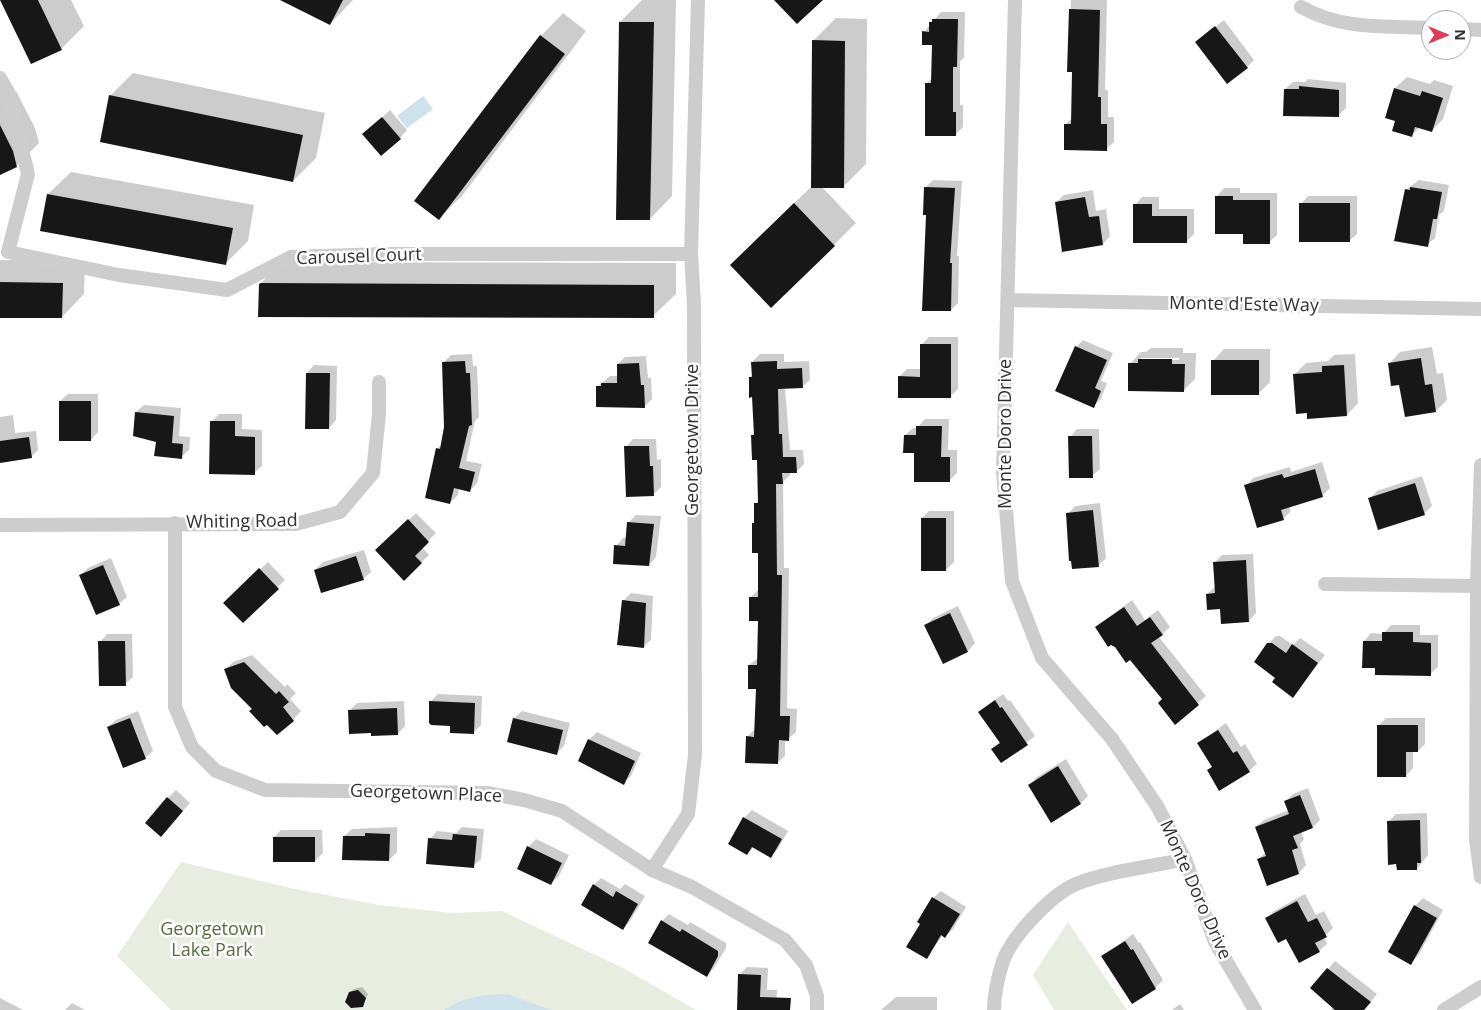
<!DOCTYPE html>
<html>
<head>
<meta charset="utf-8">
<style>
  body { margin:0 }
  #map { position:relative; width:1481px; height:1010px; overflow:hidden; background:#fff; font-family:"Open Sans",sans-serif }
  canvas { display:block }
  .north { position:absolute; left:1421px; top:10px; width:50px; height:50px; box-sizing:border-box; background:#fff; border:1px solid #acacac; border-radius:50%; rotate:90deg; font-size:14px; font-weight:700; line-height:20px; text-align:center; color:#303030 }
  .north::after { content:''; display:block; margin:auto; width:18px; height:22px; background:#de3c55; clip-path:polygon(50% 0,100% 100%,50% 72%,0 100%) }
</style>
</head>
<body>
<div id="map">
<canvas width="1481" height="1010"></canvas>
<div class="north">N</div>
</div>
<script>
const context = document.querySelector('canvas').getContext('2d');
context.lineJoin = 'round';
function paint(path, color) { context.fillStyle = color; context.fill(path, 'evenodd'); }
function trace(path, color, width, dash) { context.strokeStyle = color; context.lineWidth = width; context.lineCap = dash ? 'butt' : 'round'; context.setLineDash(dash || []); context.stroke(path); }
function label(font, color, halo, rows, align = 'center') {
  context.font = font + ' "Open Sans",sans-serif'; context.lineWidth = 5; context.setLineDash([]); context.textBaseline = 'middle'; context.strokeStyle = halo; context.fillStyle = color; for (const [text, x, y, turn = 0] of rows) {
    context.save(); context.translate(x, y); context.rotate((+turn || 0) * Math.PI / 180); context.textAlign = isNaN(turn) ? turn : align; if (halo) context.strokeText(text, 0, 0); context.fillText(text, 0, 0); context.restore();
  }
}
const green = new Path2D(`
  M181 862 295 889 379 905 452 913 502 911 623 968 696 1010H171L117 956Z
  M1068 922 1127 1010H1054L1033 975Z`);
const water = new Path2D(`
  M423 96 433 109 407 128 397 116Z
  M507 994 551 1010H444C463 997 485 994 507 994Z`);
const shadow = new Path2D(`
  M2 0H71L84 26 61 49Z
  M290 0H353L330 24Z
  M642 0H676L672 196 650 219 620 22Z
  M1071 0H1107L1105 90H1108V117H1114V142L1106 149 1066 124 1073 117 1074 71 1068 70Z
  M941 12H965L964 58 960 61V105H963V127L955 135 926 84 932 78 933 44 924 32Z
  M563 13 586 31 462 196 439 218 541 36Z
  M836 18 867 19 866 164 843 187H822L856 223 834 245 754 242 812 186 813 41Z
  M1224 20 1254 60 1247 67 1197 42Z
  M0 73 11 94 16 91 35 128 39 143 16 166 0 174Z
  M133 73 325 113 316 158 293 181 101 141 111 95Z
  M1407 77 1430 84 1434 80 1453 86 1443 119 1432 131 1420 127 1411 136 1396 120 1395 88Z
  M1308 79 1346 83V108L1338 116 1285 89 1293 82H1305Z
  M390 110 407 130 400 138 372 127Z
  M71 172 254 205 248 241 225 264 42 230 48 194Z
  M933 180 962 181 957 256H959L958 303 951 310 927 214 925 188Z
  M1419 180 1449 185 1444 211 1439 215 1435 238 1427 245 1395 240 1407 189Z
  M1224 188H1240V193H1277V235L1269 242 1244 232 1217 196Z
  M1093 190 1096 211 1106 209 1110 236 1103 244 1056 202 1064 195Z
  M1308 196H1357V234L1349 241 1301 204Z
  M1142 197H1159V209H1194V234L1186 242 1135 205Z
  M0 260 85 261 84 294 62 317H0Z
  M282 262 676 263V294L653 316 260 284Z
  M929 337H958V389L950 397 899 377 907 369H922V344Z
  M1083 340 1113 353 1101 381 1107 383 1101 399 1093 406 1076 347Z
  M1432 347 1437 374 1443 373 1447 400 1436 411 1401 383 1389 364 1400 352Z
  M1151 348H1183V353H1196L1195 379 1184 390 1130 364 1141 352H1146ZM1142 358H1179V360H1139Z
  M1224 349H1270V382L1259 393 1213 361Z
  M472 354 473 366H477L479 417 475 421 466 461 482 464 477 483 470 491 459 488 458 495 450 503 437 449 442 444 446 427 443 363 451 355Z
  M760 354H784V362L809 361 810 380 802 387 785 388 790 450H803L804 464 796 472H790V475L783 482 784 568H789L787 708 797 709 796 732 788 739H785V756L777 763 747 737 755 729 757 688 749 665 758 658 759 620 751 597 758 590 760 552 753 524 755 521V504L760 499 759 458 752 435 755 432 754 396 750 377 753 374 752 362Z
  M1355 354 1358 403 1347 415 1308 412 1295 374 1306 363 1328 361 1334 355Z
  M646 356 648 378H651L652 399 645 406 597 387 610 376H618V364L625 357Z
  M314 365 337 366 336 420 329 428 307 373Z
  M68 394H98V432L91 440 60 401Z
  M144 405 181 408 179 436 190 437 189 450 181 457 157 441 136 412Z
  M219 414H242V429L262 430V466L254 473 211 422Z
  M13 415 15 433 36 431 38 450 31 457 0 462V417Z
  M925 419H949L948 450H957V473L949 481 915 452 905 435 913 428H917Z
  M1077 429H1099L1100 469 1092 476 1070 437Z
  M633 439H656L657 460 661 459V487L654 494 626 447Z
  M1322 462 1330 488 1322 496 1289 506 1291 511 1283 519 1246 486 1253 478 1290 467 1291 472Z
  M1422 476 1432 506 1424 514 1369 499 1377 491Z
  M1100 503 1106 558 1098 566 1068 514 1075 506Z
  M929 511H954V562L946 570 922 518Z
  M416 513 436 533 422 547 429 555 404 579 377 550Z
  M636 515 661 516 656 557 649 565 616 546 623 538H627L628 523Z
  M364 550 371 572 363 579 315 570 323 562Z
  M1253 554 1256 613 1249 621 1207 594 1216 586 1214 563 1222 555Z
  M111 558 127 597 119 604 80 575 88 568Z
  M268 562 285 580 243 622 225 603Z
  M631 593 653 596 651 640 643 647 623 601Z
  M1132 600 1145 620 1158 610 1170 627 1159 637 1206 696 1175 723 1163 699 1130 658 1096 627Z
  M958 606 975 643 968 651 943 663 926 625 933 618Z
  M1391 625H1420V635H1438V667L1430 674 1376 667 1364 641 1371 633 1383 634Z
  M107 634H132L133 677 125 684 100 642Z
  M1276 636H1280L1293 645 1300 638 1325 655 1293 696 1277 677 1268 644Z
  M252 655 285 687 287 684 296 693 290 699 301 711 291 722 254 708 225 670 233 662Z
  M438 694 482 696 481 725 474 732 451 724 431 701Z
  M1003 694 1008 701 1010 700 1035 736 1001 762 993 749 1000 742 980 712Z
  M404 701 405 726 398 734 372 731 349 711 357 703Z
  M138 711 153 751 145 758 108 727 116 720Z
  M522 711 570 723 564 746 556 754 508 742 514 718Z
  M1386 718H1425V744L1418 751H1413V768L1406 776 1378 726Z
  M1226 723 1241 747 1245 744 1257 764 1249 771 1208 770 1213 766 1199 743Z
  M597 732 641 753 631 776 623 783 589 740Z
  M1066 759 1088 796 1081 803 1052 821 1030 785 1037 777Z
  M1308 788 1320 820 1313 827 1301 832 1304 839 1300 844 1306 865 1299 873 1268 885 1258 859 1266 852 1256 827 1264 820 1289 810 1285 802 1293 794Z
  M176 790 190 803 161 836 168 798Z
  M752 810 788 831 778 849 771 856 754 847 747 854 744 818Z
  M1427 813 1428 855 1417 869 1388 822 1396 814Z
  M397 827V852L389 860 344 836 352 829Z
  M462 827 484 829 481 859 473 866 430 839 437 831 456 833Z
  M281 830H322L323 853 315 861 274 837Z
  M536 839 569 855 559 876 551 884 528 847Z
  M601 878 620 889 625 884 645 896 630 921 623 929 594 885Z
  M941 891 966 907 953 929 945 937 943 935 926 958 922 924 933 898Z
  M1305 894 1316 915 1324 911 1333 928 1324 937 1327 944 1319 951 1286 937 1267 918 1274 911Z
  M1423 898 1443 910 1418 956 1411 963 1415 906Z
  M669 914 688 925 690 922 726 943V948L714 968 706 976 662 921Z
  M1133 934 1139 943 1140 942 1163 980 1155 988 1103 957Z
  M1335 961 1377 994 1364 1010H1331L1333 1007 1328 969Z
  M747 967 768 968 767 990H777L776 1010H738L739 975Z
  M362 987 368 994 362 1006 350 992 354 989Z
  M896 997H937V1010H881Z
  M0 998 23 1010H0Z
  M72 1003 85 1010H65Z
  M1180 1004 1184 1010H1172Z`);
const building = new Path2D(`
  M0 0H38L62 50 31 64Z
  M280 0H343L330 25Z
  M774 0H823L797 24Z
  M1069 9 1100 10 1098 97H1101V124H1107V151L1064 150V124H1071L1072 72H1067Z
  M932 19H958L957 67H953V112H956V136H925V83H931L932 45H922V31L929 32V22H932Z
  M619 22H654L650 220H616Z
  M1215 26 1248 68 1227 84 1195 42Z
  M540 35 565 54 439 220 414 201Z
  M812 40 845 41 844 188H811Z
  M1299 86 1339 90V117L1283 116 1284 89H1299Z
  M1394 88 1420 96 1422 91 1443 98 1432 132 1415 127 1412 137 1392 131 1395 121 1385 118Z
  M109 95 303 135 293 182 100 142Z
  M382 117 401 139 381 156 362 134Z
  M0 125 13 151 17 167 0 175Z
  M924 187 955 188 950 263H952L951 311H922L926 215H923Z
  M1410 187 1442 192 1437 219H1433L1428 247 1394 241 1405 189 1410 190Z
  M47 194 233 228 226 265 40 231Z
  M1215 196H1233V200H1270V244H1243V234H1215Z
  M1085 197 1089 217 1099 216 1103 245 1062 252 1055 202Z
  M794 203 835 246 771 308 730 265Z
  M1299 203H1350V242H1299Z
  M1133 204H1152V216H1187V243H1133Z
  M0 282 63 283 62 318H0Z
  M261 283 654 285V318L258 317 259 284Z
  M920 344H951V398H898V376L920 377Z
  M1075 346 1107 360 1095 388 1101 391 1094 408 1055 391Z
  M1421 358 1425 385 1432 384 1436 412 1405 417 1399 385 1391 386 1388 363Z
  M1138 359H1172V364H1185L1184 392 1128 391V363H1138Z
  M1211 360H1259V395H1211Z
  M465 361 466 373H470L472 425 469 426 459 468 475 472 470 492 454 488 450 504 425 498 436 448 440 449 444 427 442 362Z
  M777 361V369L802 368 803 388 778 389 779 434H782L783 457H796L797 473H782L783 484H776L777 575H782L780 716H790L789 741 779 740 778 764 745 763 746 736 754 737 756 689H748V665H757L758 621H749V597H758V553H752V523H754V503H758L757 460H752L751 435H754L752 397 749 398V377H752L751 362Z
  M639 363 641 385H644L645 408 596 407V386H601V383H617V364Z
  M1344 365 1347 416 1307 419V413L1296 414 1293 374 1322 372V366Z
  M306 373H330L329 429H305Z
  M59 401H91V441H59Z
  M135 412 174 416 172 443 183 444 182 459 154 456 156 442 133 436Z
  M210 421H235V436L255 437V475L209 474Z
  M916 426H942L941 457H950V482H914V453H903L904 435H916Z
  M1068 436H1092L1093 478H1069Z
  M29 437 32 458 0 463V441Z
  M624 446H649L650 466H653L654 496 626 497Z
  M1315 469 1323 497 1281 510 1284 520 1257 528 1244 485 1282 474 1284 478Z
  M1415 483 1425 515 1378 530 1368 498Z
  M1093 510 1099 567 1072 569 1071 561H1069L1066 513Z
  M921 518H946V571H921Z
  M408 519 429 542 415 556 422 563 404 581 375 550Z
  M627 522 654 524 649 566 613 564 614 545 625 546Z
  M356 556 364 580 321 593 314 570Z
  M1246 560 1249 622 1221 624 1220 609 1207 610 1206 594 1215 593 1213 562Z
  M103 565 120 605 96 615 79 575Z
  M259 568 279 589 243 623 223 603Z
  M622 600 646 603 644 648 617 645Z
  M1124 607 1137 626 1150 617 1163 635 1151 643 1199 705 1175 725 1158 703 1162 699 1130 660 1126 663 1115 647 1111 645 1108 647 1095 627Z
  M950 613 968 652 943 664 924 625Z
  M1382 632H1413V642L1431 643V676L1375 675V668H1362L1363 641H1382Z
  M98 641H125L126 686H99Z
  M1267 643H1272L1286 653 1292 644 1318 663 1293 698 1272 682 1275 678 1254 662Z
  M244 662 276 694 279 691 289 702 283 707 294 721 277 735 267 725 264 727 249 711 252 709 231 688 224 669Z
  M995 700 1000 708 1002 707 1028 745 1001 763 991 749 1000 743 978 712Z
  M429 701 475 703 474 734 450 733V726L431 725 429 723Z
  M397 708 398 735 371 736V733L349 734 348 710Z
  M130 718 146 759 123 768 107 727Z
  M513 718 563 730 557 755 507 742Z
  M1377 725H1418V752H1406V777H1377Z
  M1218 730 1233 753 1237 751 1250 772 1219 791 1207 770 1212 767 1197 743Z
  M588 739 635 761 624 785 578 761Z
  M1058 766 1081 804 1051 823 1028 785Z
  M1300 795 1313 828 1293 836 1298 848 1292 850 1299 874 1267 886 1257 859 1266 856 1255 827 1289 814 1284 801Z
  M167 797 183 811 161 837 145 823Z
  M743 817 782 839 771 858 752 847 747 855 728 844Z
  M1420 820 1421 863H1417V870H1397L1396 864 1388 865 1387 821Z
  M365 833 390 834 389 861 342 860 343 836H365Z
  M453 834 477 836 474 868 426 864 428 838 452 840Z
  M273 837H315V862H273Z
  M527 846 562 863 551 885 517 869Z
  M593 884 613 897 616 891 638 904 623 930 581 905Z
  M932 897 960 914 945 938 941 935 927 959 906 947 920 924 917 922Z
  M1297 901 1308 922 1317 918 1327 937 1315 943 1320 952 1299 963 1286 939 1278 943 1265 918Z
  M1414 905 1437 918 1411 965 1388 952Z
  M661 920 680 932 682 929 718 951V956L707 977 648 943Z
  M1125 941 1131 950 1133 949 1156 989 1132 1004 1101 956Z
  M1327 968 1371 1002 1364 1010H1335L1310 988Z
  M738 974 761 975 760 997 791 998 790 1010H737Z
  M358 990 366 998 363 1007 351 1008 345 1002 349 992Z`);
const minor = new Path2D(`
  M1015 0 1003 473 1012 581 1042 658 1112 739 1157 806 1185 859 1215 942 1255 1010
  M1301 7C1342 30 1385 26 1431 28
  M1461 29 1481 30
  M0 78 8 92 28 174 8 252 119 275 227 290 291 257 385 254H691
  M1008 300 1481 309
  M1481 465 1477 586 1476 840 1481 877
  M175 523V707L192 747 216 771 265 790 487 793 524 800 562 811 652 870 692 887 785 940 806 965 817 996V1010
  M0 525 296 524 340 512 373 473 379 414V382
  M1325 584 1477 586
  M652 870 688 814 695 755 694 304 691 254 698 0
  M994 1010C994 994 998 977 1003 961 1013 935 1051 895 1076 884 1108 871 1151 867 1185 859
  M1444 1010 1481 987`);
const streetNames = [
  ["Carousel Court",359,257,-2],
  ["Monte d'Este Way",1244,305,1],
  ["Monte Doro Drive",1006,434,-90],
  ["Georgetown Drive",693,440,-90],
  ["Whiting Road",242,522,-1],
  ["Georgetown Place",426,794,2],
  ["Monte Doro Drive",1195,890,66]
];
const parkNames = [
  ["Georgetown",212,930],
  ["Lake Park",212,951]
];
paint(green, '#e7eddf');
paint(water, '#cde2eb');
paint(shadow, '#0003');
paint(building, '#171717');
trace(minor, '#cdcdcd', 14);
label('18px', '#303030', '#fff', streetNames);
label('18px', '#576b3f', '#fff', parkNames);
</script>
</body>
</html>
